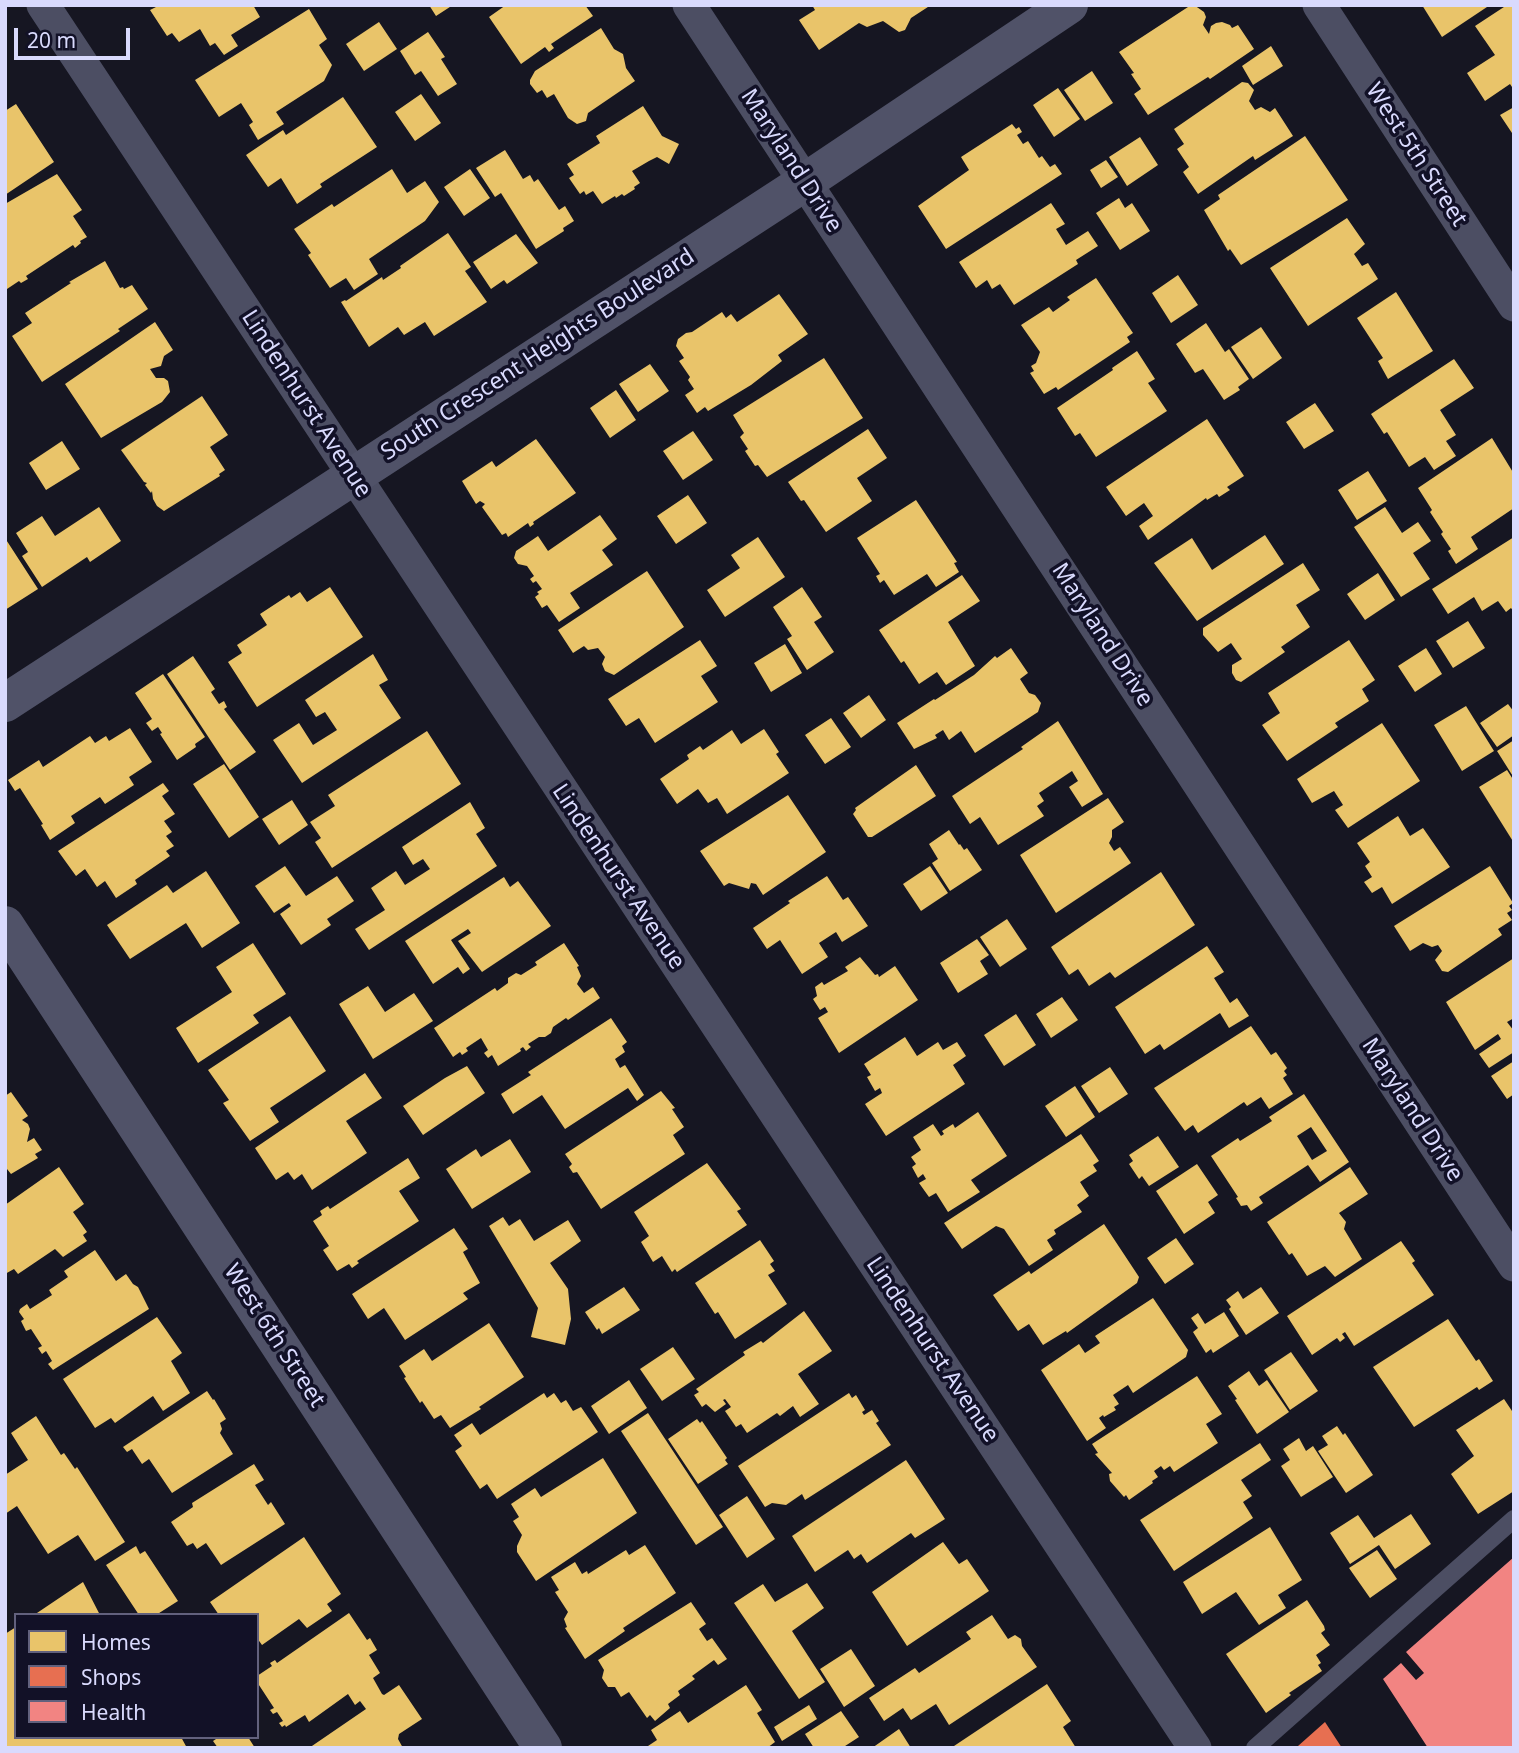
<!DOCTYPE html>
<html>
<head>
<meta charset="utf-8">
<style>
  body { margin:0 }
  #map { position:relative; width:1519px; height:1753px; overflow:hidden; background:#161622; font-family:"Noto Sans",sans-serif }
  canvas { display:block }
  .frame { position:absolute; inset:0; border:7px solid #d9dafd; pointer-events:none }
  .legend { position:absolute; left:14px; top:1613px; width:245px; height:126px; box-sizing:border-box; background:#121127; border:2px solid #62617d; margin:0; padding:9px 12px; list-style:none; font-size:21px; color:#d9dafd }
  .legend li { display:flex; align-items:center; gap:14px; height:35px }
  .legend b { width:35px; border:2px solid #62617d }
  .scale { position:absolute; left:14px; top:28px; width:116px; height:32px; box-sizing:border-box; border:4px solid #d9dafd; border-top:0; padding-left:9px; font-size:21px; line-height:24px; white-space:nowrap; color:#d9dafd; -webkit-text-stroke:5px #121127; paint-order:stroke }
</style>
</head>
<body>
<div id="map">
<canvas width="1519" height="1753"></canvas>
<div class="frame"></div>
<ul class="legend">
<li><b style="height:19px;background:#e9c46a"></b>Homes</li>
<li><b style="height:19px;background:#e76f51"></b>Shops</li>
<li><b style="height:19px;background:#f28482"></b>Health</li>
</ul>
<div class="scale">20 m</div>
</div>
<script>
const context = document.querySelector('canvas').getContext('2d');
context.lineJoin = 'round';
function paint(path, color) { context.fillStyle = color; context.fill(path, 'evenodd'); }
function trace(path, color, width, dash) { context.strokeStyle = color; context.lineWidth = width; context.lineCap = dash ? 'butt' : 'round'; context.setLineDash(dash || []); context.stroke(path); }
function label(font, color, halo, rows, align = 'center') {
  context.font = font + ' "Noto Sans",sans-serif'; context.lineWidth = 7; context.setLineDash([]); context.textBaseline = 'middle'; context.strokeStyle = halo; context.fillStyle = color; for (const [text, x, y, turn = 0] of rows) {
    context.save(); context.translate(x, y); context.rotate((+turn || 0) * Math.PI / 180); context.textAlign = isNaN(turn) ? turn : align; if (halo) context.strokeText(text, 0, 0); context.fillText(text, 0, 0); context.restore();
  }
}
const homes = new Path2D(`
  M155 5H253L260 17 231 35 238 46 224 55 215 43 210 46 200 29 179 42 172 33 167 36 150 10 156 7Z
  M429 5H453L436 16Z
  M506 5H585L593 16 551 44 554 48 549 52 545 47 521 64 489 17Z
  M812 5H931L911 18 905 30 899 32 883 21 867 27 859 23 819 50 799 20 815 10Z
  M1194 5 1204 12 1206 17 1203 25 1209 34 1211 26 1216 23 1222 22 1230 25 1232 28 1238 25 1254 49 1210 79 1208 77 1148 115 1134 94 1141 89 1131 74 1134 73 1119 52 1188 7Z
  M1422 5H1490L1442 37Z
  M1507 5H1514V90L1510 84 1485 101 1467 73 1495 55 1475 26Z
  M309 9 327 39 319 45 332 65 324 81 276 112 284 124 258 140 249 125 253 122 241 103 219 117 195 80Z
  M379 22 397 49 364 71 346 44Z
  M601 28 614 49 623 54 626 68 635 81 588 113 586 121 577 124 568 118 554 94 547 98 542 90 537 93 530 84V80L535 71Z
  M428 32 445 57 441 59 457 84 438 96 421 71 415 75 400 51Z
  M1271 46 1283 66 1253 85 1242 66Z
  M1092 71 1113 103 1085 121 1064 90Z
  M1242 82 1248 83 1254 90 1249 101 1255 110 1261 107 1270 112 1275 108 1293 136 1255 160 1253 156 1198 194 1183 172 1189 167 1177 149 1184 144 1174 129Z
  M1058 88 1080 119 1054 137 1033 105Z
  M421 94 441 123 415 141 395 112Z
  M343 97 377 147 320 184 322 187 297 204 281 178 268 187 246 155 283 130 286 135Z
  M16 104 54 162 5 195V111Z
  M643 106 662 136 679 144 669 164 657 157 649 161 632 171 640 183 634 187 635 189 624 196 622 194 616 198 615 196 602 204 593 191 586 195 584 191 580 194 569 178 574 175 567 164 600 143 596 136Z
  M1514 107V136L1500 115Z
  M1012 124 1016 129 1019 127 1022 132 1017 135 1023 144 1028 141 1039 158 1042 156 1050 167 1055 164 1062 174 946 249 918 206 969 170 961 157Z
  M1305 136 1348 200 1241 265 1230 249 1228 251 1204 210 1220 199 1218 195Z
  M1140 137 1158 165 1127 186 1109 157Z
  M505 150 523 179 530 175 534 182 538 179 559 210 565 206 574 221 563 228 564 231 536 249 501 193 495 197 476 168Z
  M1106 160 1118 177 1101 188 1090 170Z
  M392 169 407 193 425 181 439 202 425 221 369 259 378 274 354 290 346 278 330 288 308 255 311 253 294 229 332 204 334 207Z
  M470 169 490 198 464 216 444 187Z
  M57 174 82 210 73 216 87 237 80 241 81 243 75 248 73 245 26 276 28 279 21 283 19 281 7 289 5 204Z
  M1119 198 1125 208 1132 203 1150 231 1120 250 1096 213Z
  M1051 203 1065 224 1056 229 1066 245 1088 231 1098 246 1076 260 1078 264 1014 305 1000 284 992 289 987 280 976 288 959 262Z
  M1347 218 1365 244 1354 254 1362 266 1368 263 1378 279 1308 326 1270 268Z
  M448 233 471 267 465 271 487 302 434 336 425 322 404 335 398 327 369 347 341 302 345 300 346 301 382 277 383 280 401 268 400 266Z
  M516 234 538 263 507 284 504 280 491 289 473 262Z
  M105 261 120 288 123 287 124 289 132 285 148 309 118 329 120 331 42 382 12 336 32 323 25 313 71 283 69 282Z
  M1178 275 1198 305 1171 323 1152 293Z
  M1096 278 1133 333 1127 337 1130 342 1058 390 1056 387 1044 394 1030 373 1034 371 1031 366 1036 363 1040 352 1021 325 1049 307 1053 312 1070 300 1067 297Z
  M1396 292 1433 351 1388 379 1378 361 1383 358 1357 318Z
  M779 294 808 334 778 355 782 361 751 385 708 411 705 407 697 413 685 395 694 389 688 380 690 377 679 361 684 358 676 346 678 339 686 333 692 332 722 312 726 318 731 314 737 322Z
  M155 322 173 350 164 356 161 366 150 369 156 378H164L168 381 170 392 162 402 101 438 65 384Z
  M1206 323 1225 352 1229 349 1249 379 1238 387 1240 390 1224 400 1203 369 1195 373 1176 344Z
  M1261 327 1282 358 1253 379 1231 347Z
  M1137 351 1155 379 1148 383 1167 411 1096 457 1080 433 1075 436 1057 408 1113 370 1112 368Z
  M824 358 863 418 767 477 758 465 755 466 745 451 748 449 740 437 744 433 733 415Z
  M1454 359 1474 388 1440 410 1456 435 1446 441 1456 456 1434 470 1425 457 1409 467 1387 432 1384 434 1371 414Z
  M650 364 669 391 638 412 619 384Z
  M616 390 636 420 610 438 590 408Z
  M202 396 228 435 210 447 225 470 219 474 220 476 164 511 157 506 153 499 152 491 151 493 145 485 147 483 144 482 121 450Z
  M1315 403 1334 431 1304 449 1286 422Z
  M1207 419 1244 476 1227 487 1230 490 1219 497 1217 494 1207 500 1206 498 1148 540 1139 526 1153 516 1144 503 1126 516 1106 487Z
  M868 429 887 458 857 478 872 501 826 532 804 500 801 501 788 482Z
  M693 431 713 460 683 480 663 451Z
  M1492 438 1514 474V508L1471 537 1478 549 1456 564 1448 551 1451 549 1441 534 1443 532 1430 512 1432 510 1418 488Z
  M536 439 576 493 533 522 534 524 530 527 528 523 508 537 506 533 502 535 482 507 485 504 480 501 476 504 462 481 492 461 496 467Z
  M62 441 80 469 46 490 29 463Z
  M1368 471 1387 501 1357 520 1338 490Z
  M688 495 707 523 676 544 657 516Z
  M916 500 957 562 954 563 959 572 936 587 927 574 894 595 884 580 880 583 876 576 880 574 857 538Z
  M99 507 121 541 90 562 87 557 42 587 22 556 28 552 16 533 42 516 55 536Z
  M1385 507 1402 533 1418 522 1431 541 1413 553 1430 579 1401 597 1354 527Z
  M600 515 617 539 602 550 613 565 570 593 580 608 559 622 547 605 542 608 535 597 539 594 537 592 542 589 536 581 533 583 530 579 534 576 527 566 518 564 514 558 516 551 538 536 548 551Z
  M1265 535 1284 564 1197 621 1154 563 1192 538 1212 570Z
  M758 537 785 577 725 617 707 590 740 568 731 555Z
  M1514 537V612L1511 608 1506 612 1498 601 1482 611 1474 597 1448 614 1432 589Z
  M5 538 38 589 5 610Z
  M1303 563 1320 590 1296 605 1310 627 1281 647 1285 652 1241 682 1236 680 1232 673V665L1242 659 1231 643 1218 652 1203 635V628Z
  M647 571 684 627 614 675 605 671 602 664 605 657 598 648 588 650 584 646 573 653 558 630Z
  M1378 573 1395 600 1365 620 1347 594Z
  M962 575 980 601 948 622 975 666 946 685 937 672 919 684 904 661 901 663 879 630Z
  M330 587 363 637 257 707 228 662 242 653 237 645 267 625 260 614 289 595 291 598 300 592 307 602Z
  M802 587 822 617 814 622 834 652 807 670 787 639 792 636 773 607Z
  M1468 621 1485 648 1453 668 1436 641Z
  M700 640 717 666 701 676 718 702 655 743 639 718 626 726 608 699Z
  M1349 640 1375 680 1362 689 1369 701 1335 723 1338 727 1287 761 1262 725 1280 713 1268 693Z
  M785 644 802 673 771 692 754 663Z
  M1011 648 1028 673 1020 679 1029 693 1035 695 1041 703 1038 712 975 753 961 731 949 740 943 730 935 735 937 738 914 749 897 723 934 699 935 700 974 675 995 656 997 658Z
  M1426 648 1442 674 1415 692 1398 666Z
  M373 654 388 680 379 685 401 718 302 783 273 740 299 723 313 745 337 730 325 712 316 717 305 700Z
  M193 656 215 689 211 692 219 704 224 701 227 707 224 709 256 752 230 770 167 674Z
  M163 674 205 737 195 744 196 747 177 760 160 734 162 733 158 727 152 731 146 723 152 719 135 693Z
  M869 695 886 720 861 738 843 713Z
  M1508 704 1514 712V735L1497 747 1480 723Z
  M1466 706 1494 751 1462 771 1434 725Z
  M831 718 851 747 825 764 805 735Z
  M1058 721 1103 794 1082 807 1069 787 1078 781 1072 771 1039 793 1044 801 1037 806 1044 816 998 845 980 817 970 824 952 796 1023 749 1021 747Z
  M1382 723 1420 781 1348 828 1335 810 1343 805 1334 791 1312 803 1297 779Z
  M130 728 152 762 129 777 134 785 105 804 100 797 71 816 75 823 50 840 41 825 43 824 20 788 15 791 8 780 39 760 43 767 90 736 95 743 106 736 109 741Z
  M764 729 779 752 776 754 789 773 727 814 717 798 708 803 698 789 677 804 660 779 689 759 687 755 700 746 703 750 732 730 741 744Z
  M427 731 461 784 332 868 315 842 321 838 310 822 335 806 328 795Z
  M1514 740V778L1497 751Z
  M224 764 259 817 229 838 193 784Z
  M916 765 936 796 872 837H868L853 814 856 810 855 808Z
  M1507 770 1514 781V843L1479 787Z
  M163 783 169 791 162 796 175 814 164 821 172 832 166 836 174 846 166 851 170 856 135 880 137 884 116 898 105 881 97 887 85 869 76 876 58 851Z
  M788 795 826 852 763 895 756 884 751 883 749 889 729 883 724 886 700 851Z
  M1108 798 1124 822 1112 830V837L1109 843 1114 851 1120 847 1131 863 1056 913 1020 855Z
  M292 800 308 825 279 845 262 819Z
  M470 802 485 828 476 834 497 866 369 950 355 929 385 910 371 888 396 871 405 885 430 869 423 859 413 865 402 847Z
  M1398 816 1410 836 1423 828 1450 867 1392 904 1382 887 1372 893 1364 882 1372 877 1365 866 1370 862 1357 843Z
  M949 830 959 845 960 844 964 850 967 848 982 870 950 891 932 863 938 859 929 844Z
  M285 866 306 896 337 876 354 901 327 919 331 925 301 945 280 914 291 906 289 903 274 913 255 886Z
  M930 866 948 893 921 911 903 884Z
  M1490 866 1513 903 1509 906 1512 910 1507 913 1512 920 1498 929 1502 935 1448 972 1442 971 1435 960 1442 951 1438 945 1432 947 1423 943 1410 951 1394 926Z
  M206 871 240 923 202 948 186 923 130 959 107 925 167 885 173 893Z
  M1161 872 1195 925 1115 978 1110 972 1089 986 1078 969 1069 975 1051 947Z
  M827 876 843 900 848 897 868 926 842 942 836 932 819 943 828 957 802 974 780 940 767 949 753 928 790 903 788 901Z
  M504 877 510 887 518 881 551 926 482 972 458 941 471 933 468 929 451 940 470 969 463 974 458 967 433 984 405 941Z
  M1007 919 1027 949 1000 967 980 937Z
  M977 939 989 955 980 961 988 974 958 993 940 963Z
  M253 943 286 994 253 1015 259 1023 198 1063 176 1028 232 992 216 967Z
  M564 943 579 966 577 967 581 976 577 984 584 993 593 987 600 998 568 1020 566 1018 553 1027 551 1033 545 1037H539L528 1044 531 1047 526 1051 523 1047 520 1049 521 1051 498 1066 492 1055 488 1058 484 1053 488 1050 481 1038 466 1048 468 1051 462 1055 460 1052 453 1057 434 1028 495 988 497 991 508 983V978L516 973 521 975 537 965 535 962Z
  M1207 946 1224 972 1214 978 1230 1003 1237 998 1249 1016 1229 1028 1220 1013 1164 1050 1160 1044 1145 1054 1115 1007Z
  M860 957 875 975 878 974 879 977 895 966 918 1000 839 1053 818 1018 828 1012 825 1007 820 1010 813 999 817 996 815 987 822 982 824 985 848 971 845 967Z
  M1514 958V1018L1507 1022 1514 1031V1052L1489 1068 1479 1054 1501 1039 1498 1034 1475 1050 1446 1002Z
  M368 986 385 1012 414 993 433 1021 373 1059 339 1004Z
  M1062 997 1078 1020 1051 1038 1036 1014Z
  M1016 1014 1036 1045 1004 1066 984 1035Z
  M290 1016 326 1071 270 1108 279 1122 250 1141 223 1103 229 1100 208 1070Z
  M611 1018 627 1042 622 1046 625 1052 615 1059 620 1068 625 1065 644 1095 637 1101 628 1088 565 1129 542 1095 513 1114 501 1094 531 1075 528 1072Z
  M1251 1026 1271 1055 1276 1052 1287 1068 1284 1071 1287 1075 1283 1078 1293 1094 1269 1109 1261 1097 1247 1106 1244 1102 1198 1133 1193 1125 1185 1131 1154 1088Z
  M905 1037 917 1056 938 1042 943 1050 957 1042 966 1056 953 1065 965 1084 886 1136 865 1104 882 1093 880 1088 875 1091 867 1077 871 1075 864 1064Z
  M1514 1061V1094L1507 1099 1491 1076Z
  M467 1066 485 1093 423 1135 403 1106 445 1078Z
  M1110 1067 1128 1094 1099 1113 1081 1086Z
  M365 1073 382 1098 346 1121 367 1153 312 1190 302 1174 294 1180 288 1172 276 1180 255 1148Z
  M1075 1086 1095 1117 1066 1137 1045 1106Z
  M661 1091 675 1108 672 1109 684 1127 673 1135 685 1154 601 1209 577 1172 573 1173 569 1167 572 1164 565 1154Z
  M11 1092 28 1116 22 1120 28 1124 30 1129 27 1142 34 1138 42 1150 35 1154 38 1158 11 1174 7 1169 5 1170V1096Z
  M1304 1094 1349 1162 1320 1182 1308 1165 1259 1197 1263 1203 1251 1211 1247 1205 1241 1206 1236 1198 1238 1197 1211 1156 1238 1138 1240 1141 1272 1121 1269 1117ZM1311 1127 1327 1151 1312 1160 1297 1136Z
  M978 1112 1007 1156 971 1180 980 1192 948 1212 936 1193 929 1197 919 1183 926 1179 923 1174 918 1178 912 1167 916 1164 911 1157 921 1150 913 1137 933 1124 941 1136 944 1134 942 1131 953 1124 955 1128Z
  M1081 1134 1099 1161 1093 1165 1097 1171 1080 1182 1089 1196 1077 1205 1082 1212 1054 1230 1056 1234 1047 1240 1053 1250 1029 1266 1004 1229 996 1226 962 1249 944 1223Z
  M1158 1136 1179 1167 1149 1186 1142 1176 1139 1179 1129 1164 1133 1161 1129 1155Z
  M510 1139 531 1172 472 1209 446 1169 476 1149 481 1157Z
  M408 1158 420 1178 399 1191 419 1221 357 1261 359 1263 352 1268 349 1264 337 1271 323 1250 329 1246 313 1221 322 1215 320 1211 328 1206 330 1209Z
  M707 1163 741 1209 737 1211 747 1225 677 1272 675 1269 672 1272 662 1256 653 1262 641 1242 649 1236 634 1212Z
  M1197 1164 1218 1195 1208 1202 1215 1213 1184 1234 1156 1191Z
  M59 1167 84 1204 73 1212 87 1232 83 1235 87 1241 63 1257 55 1249 18 1274 14 1269 5 1274V1205Z
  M1350 1167 1368 1194 1339 1213 1346 1222 1344 1229 1362 1259 1335 1277 1325 1266 1307 1276 1292 1253 1289 1255 1267 1222Z
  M503 1217 509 1226 520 1219 534 1241 568 1220 581 1241 550 1263 568 1289 571 1319 565 1345 531 1337 538 1308 489 1226Z
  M1104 1224 1139 1277 1137 1283 1067 1333 1066 1331 1043 1345 1029 1324 1018 1331 993 1295 1029 1271 1031 1274Z
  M454 1228 468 1249 463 1252 480 1283 463 1293 468 1299 405 1340 384 1308 368 1319 352 1294Z
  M1176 1238 1194 1264 1165 1284 1147 1258Z
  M760 1240 774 1261 770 1264 775 1271 768 1275 787 1304 735 1339 718 1312 715 1314 695 1283Z
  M1401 1241 1415 1261 1412 1263 1434 1295 1354 1346 1345 1332 1342 1334 1345 1338 1340 1342 1337 1338 1312 1355 1287 1316Z
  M95 1250 116 1281 126 1274 133 1284 138 1287 149 1309 53 1370 48 1364 52 1361 46 1351 42 1354 38 1348 42 1346 31 1329 26 1331 21 1321 24 1319 19 1312 20 1309 27 1304 30 1309 52 1295 49 1290 68 1277 64 1271Z
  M624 1287 640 1310 602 1334 599 1328 597 1330 585 1312Z
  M1261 1287 1279 1313 1246 1335 1229 1309 1231 1307 1226 1300 1238 1291 1243 1299Z
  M1153 1298 1188 1350 1186 1357 1133 1393 1128 1385 1113 1395 1119 1404 1114 1407 1116 1410 1104 1417 1103 1415 1099 1418 1106 1428 1087 1441 1041 1370 1079 1344 1085 1353 1100 1343 1095 1336Z
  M804 1311 832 1351 798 1374 819 1404 800 1417 793 1406 780 1416 777 1413 747 1433 741 1424 736 1427 725 1411 731 1407 725 1399 723 1400 726 1404 715 1412 706 1404 702 1407 694 1395 699 1392 696 1389 745 1355 743 1352 761 1341 763 1343Z
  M1224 1312 1239 1336 1213 1353 1211 1349 1206 1353 1193 1332 1198 1328 1191 1318 1198 1313 1205 1324Z
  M157 1317 182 1353 171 1361 190 1393 163 1411 153 1396 115 1423 111 1418 95 1428 63 1379Z
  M1448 1319 1476 1361 1479 1359 1493 1381 1479 1390 1477 1387 1414 1427 1373 1367Z
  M489 1323 524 1377 479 1407 481 1409 450 1428 441 1415 434 1419 422 1401 420 1403 404 1378 406 1377 399 1366 424 1349 432 1361Z
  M673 1347 695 1379 662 1401 640 1369Z
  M1291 1352 1318 1391 1290 1410 1264 1370Z
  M1249 1371 1259 1386 1267 1380 1289 1412 1257 1434 1235 1400 1237 1399 1228 1386Z
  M1197 1376 1222 1414 1206 1424 1218 1443 1174 1472 1170 1466 1164 1470 1161 1466 1154 1471 1158 1477 1152 1481 1153 1483 1129 1500 1126 1495 1124 1497 1110 1481 1109 1474 1112 1473 1095 1454 1098 1453 1092 1444Z
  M629 1380 647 1408 609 1434 591 1406Z
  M207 1391 213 1400 214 1399 226 1419 220 1423 222 1429 220 1433 233 1454 172 1493 149 1459 142 1464 132 1449 127 1452 123 1447Z
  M544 1393 547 1398 554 1393 561 1403 566 1400 573 1411 581 1407 598 1432 497 1499 487 1484 480 1489 455 1451 462 1446 454 1435 472 1423 480 1435Z
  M849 1393 852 1398 856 1395 865 1410 862 1412 864 1415 872 1410 879 1421 876 1423 891 1445 805 1500 802 1494 786 1505 772 1503 765 1507 738 1466Z
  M1504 1399 1514 1414V1491L1478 1514 1451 1474 1474 1456 1456 1430Z
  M648 1413 723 1527 696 1545 621 1431Z
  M36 1416 61 1455 64 1453 75 1469 77 1467 125 1542 95 1561 78 1535 48 1554 17 1506 5 1514V1475L28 1460 11 1433Z
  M697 1419 700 1423 702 1421 727 1458 725 1460 728 1464 698 1484 668 1439Z
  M1337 1426 1343 1435 1345 1433 1373 1475 1346 1493 1318 1451 1328 1445 1322 1436Z
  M1299 1438 1306 1451 1313 1446 1333 1477 1301 1497 1281 1466 1290 1460 1283 1449Z
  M1260 1443 1271 1460 1241 1480 1252 1496 1243 1502 1253 1518 1174 1571 1140 1520Z
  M603 1458 637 1513 536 1581 517 1552V1546L522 1535 513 1521 519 1517 511 1504 535 1488 541 1497Z
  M906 1460 945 1519 915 1538 911 1533 867 1563 861 1554 854 1559 848 1550 815 1572 792 1536Z
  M254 1464 264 1480 255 1485 268 1505 271 1502 285 1524 221 1565 206 1543 197 1549 193 1543 187 1546 171 1522 193 1507 192 1503Z
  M747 1496 775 1539 747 1558 719 1515Z
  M1411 1514 1431 1544 1395 1569 1379 1545 1350 1564 1330 1533 1358 1515 1374 1538Z
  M1270 1527 1302 1580 1278 1595 1286 1608 1259 1625 1236 1592 1202 1614 1183 1582Z
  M304 1537 341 1594 327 1604 332 1611 307 1628 299 1619 262 1645 257 1638V1615H219L210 1602Z
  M943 1542 959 1564 967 1559 989 1591 907 1646 872 1592Z
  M645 1545 676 1593 623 1628 625 1631 585 1659 565 1628 567 1627 564 1619 568 1612 555 1592 559 1590 551 1577 575 1562 582 1574 587 1571 588 1574 626 1550 629 1555Z
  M136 1546 140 1554 145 1551 178 1601 156 1615H139L106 1565Z
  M1377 1550 1397 1579 1370 1598 1349 1568Z
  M83 1582 100 1615H34Z
  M807 1583 824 1608 792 1631 825 1682 799 1699 734 1603 763 1584 775 1602Z
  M1307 1600 1324 1626 1325 1630 1321 1633 1330 1645 1316 1655 1321 1663 1318 1665 1322 1671 1289 1693 1291 1695 1266 1713 1226 1654Z
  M691 1602 706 1624 699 1629 707 1641 712 1638 727 1659 718 1665 714 1660 692 1676 695 1679 678 1691 680 1695 668 1704 670 1708 655 1721 650 1715 647 1718 629 1692 621 1697 615 1687H608L602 1678 604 1670 598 1660Z
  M349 1613 367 1640 370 1638 377 1650 369 1655 380 1673 373 1678 382 1694 384 1695 399 1685 422 1719 399 1734 398 1739 403 1748H309L366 1709 360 1701 355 1705 348 1694 309 1722 305 1715 286 1727 285 1725 282 1727 279 1723 283 1721 277 1712 273 1714 270 1710 274 1708 257 1682V1676L272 1666 270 1663 275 1660 277 1663Z
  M992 1615 1008 1639 1015 1635 1021 1639 1022 1646 1037 1667 949 1725 936 1704 911 1720 903 1708 884 1721 869 1698 915 1668 919 1673 971 1639 966 1632Z
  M16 1627V1737H181L187 1748H5V1634Z
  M851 1649 875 1686 844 1707 820 1669Z
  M1047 1684 1071 1721 1063 1727 1076 1748H951Z
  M746 1685 762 1710 757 1713 775 1742 767 1748H645L657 1740 651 1730 680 1711 688 1723Z
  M809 1705 817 1719 782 1741 774 1727Z
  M841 1711 859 1737 842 1748H814L805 1734Z
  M899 1729 911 1748H872Z
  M219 1737H248L255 1748H218L213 1741Z`);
const shops = new Path2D(`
  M1325 1722 1342 1748H1299L1298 1746Z`);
const health = new Path2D(`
  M1514 1557V1748H1428L1383 1679 1401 1663 1416 1680 1424 1673 1406 1652Z`);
const lane = new Path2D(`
  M1255 1748 1514 1519`);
const street = new Path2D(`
  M43 5 1195 1748
  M689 5 1514 1265
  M1319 5 1514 305`);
const secondary = new Path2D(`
  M5 703 805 182 1069 5
  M5 925 543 1748`);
const streetNames = [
  ["West 5th Street",1416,155,57],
  ["Maryland Drive",791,161,57],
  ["South Crescent Heights Boulevard",538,355,-33],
  ["Lindenhurst Avenue",306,404,57],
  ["Maryland Drive",1102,635,57],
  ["Lindenhurst Avenue",618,877,56],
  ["Maryland Drive",1412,1110,57],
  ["West 6th Street",274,1336,57],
  ["Lindenhurst Avenue",932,1350,56]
];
paint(homes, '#e9c46a');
paint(shops, '#e76f51');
paint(health, '#f28482');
trace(lane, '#4c4e63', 18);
trace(street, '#4c4e63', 33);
trace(secondary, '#505268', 38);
label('23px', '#d9dafd', '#121127', streetNames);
</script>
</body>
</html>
